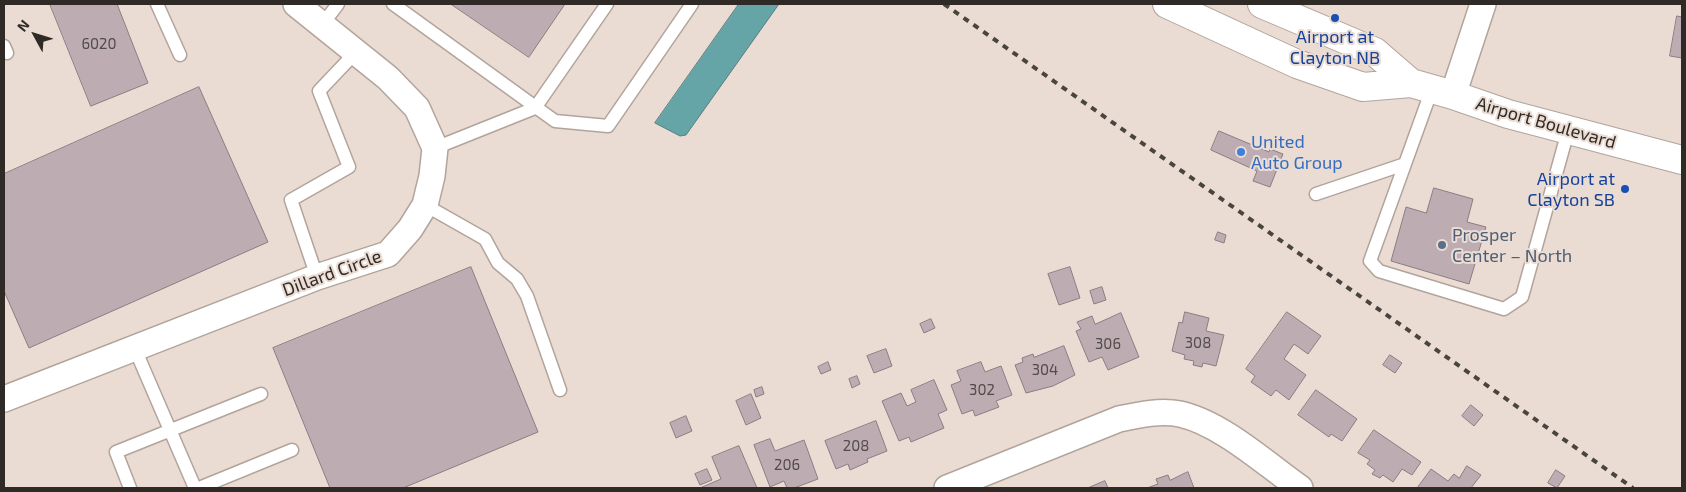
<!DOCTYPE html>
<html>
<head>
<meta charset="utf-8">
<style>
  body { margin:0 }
  #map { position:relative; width:1686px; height:492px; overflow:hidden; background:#ebdcd3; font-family:"Exo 2",sans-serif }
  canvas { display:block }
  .frame { position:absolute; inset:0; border:5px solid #2f2a26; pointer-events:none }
  .north { position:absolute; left:10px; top:10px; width:50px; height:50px; -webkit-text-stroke:4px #ebdcd3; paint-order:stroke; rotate:309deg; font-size:14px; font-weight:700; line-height:20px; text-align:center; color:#2f2a26 }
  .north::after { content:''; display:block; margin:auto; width:18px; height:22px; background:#2f2a26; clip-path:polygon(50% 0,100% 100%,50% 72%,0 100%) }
</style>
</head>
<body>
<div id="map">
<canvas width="1686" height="492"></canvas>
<div class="frame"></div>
<div class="north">N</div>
</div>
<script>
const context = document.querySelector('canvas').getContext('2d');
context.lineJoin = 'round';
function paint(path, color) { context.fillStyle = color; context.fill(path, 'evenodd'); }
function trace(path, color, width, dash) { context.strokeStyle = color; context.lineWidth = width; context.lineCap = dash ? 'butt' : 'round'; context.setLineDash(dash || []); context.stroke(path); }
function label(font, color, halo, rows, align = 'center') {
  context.font = font + ' "Exo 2",sans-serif'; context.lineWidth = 4; context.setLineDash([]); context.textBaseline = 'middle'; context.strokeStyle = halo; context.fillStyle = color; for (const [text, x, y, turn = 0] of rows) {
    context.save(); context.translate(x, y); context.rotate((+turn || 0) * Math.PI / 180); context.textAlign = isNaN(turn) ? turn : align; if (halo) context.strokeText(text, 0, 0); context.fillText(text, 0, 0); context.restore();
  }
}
const water = new Path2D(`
  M739 4H779L686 135 680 136 655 123Z`);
const building = new Path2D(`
  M50 4H117L148 83 91 106Z
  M451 4H565L529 57Z
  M1677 16 1682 17V58L1670 56Z
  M199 87 268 242 29 348 4 291V174Z
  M1219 131 1269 152 1270 149 1283 154 1270 187 1253 181 1257 171 1211 150Z
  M1434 188 1473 199 1467 222 1486 227 1469 284 1391 261 1406 207 1426 213Z
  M1218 232 1226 235 1224 243 1215 240Z
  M471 267 538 432 403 488H330L273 348Z
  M1070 267 1080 298 1059 305 1048 274Z
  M1102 287 1106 300 1094 304 1090 291Z
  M1185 312 1209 318 1206 331 1224 335 1216 366 1203 363 1202 367 1193 365 1194 361 1184 359 1185 355 1172 351 1179 322 1182 323Z
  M1287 312 1321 336 1308 354 1294 344 1284 359 1306 375 1289 400 1276 390 1271 396 1251 382 1255 376 1246 369Z
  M1121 313 1139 357 1108 370 1102 357 1089 362 1076 331 1081 329 1077 322 1092 316 1095 324Z
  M931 319 935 328 924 333 920 324Z
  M1064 346 1075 375 1053 386 1026 393 1015 365 1023 362 1022 358 1033 354 1034 357Z
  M886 349 892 366 874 373 867 356Z
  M1390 355 1402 363 1395 373 1383 365Z
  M828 362 831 370 821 374 818 367Z
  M981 362 985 372 1001 366 1012 395 996 401 999 407 975 416 973 410 962 414 951 385 961 381 957 371Z
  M857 376 860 384 852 388 849 379Z
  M934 380 947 410 938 414 944 428 911 442 909 437 899 441 882 401 901 393 907 406 916 402 911 390Z
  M762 387 764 394 756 397 754 390Z
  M1316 390 1357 419 1342 441 1331 434 1329 437 1298 415Z
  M751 394 761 418 746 425 736 401Z
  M1471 405 1483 415 1474 426 1462 416Z
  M686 416 692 431 676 438 670 423Z
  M876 421 887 451 867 459 868 462 850 470 848 464 836 469 825 441Z
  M1374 430 1421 462 1412 475 1402 469 1393 482 1383 475 1380 478 1372 474 1375 470 1367 464 1370 460 1358 453Z
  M770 439 775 451 804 440 818 479 794 488H787L784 481 770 487 754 445Z
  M739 446 757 488H700L721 479 712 457Z
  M1467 466 1481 475 1471 488H1417L1431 469 1448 481 1454 474 1459 478Z
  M707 469 712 480 700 485 695 474Z
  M1556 470 1565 476 1557 488 1548 483Z
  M1188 472 1194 488H1147L1158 484 1156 479 1168 475 1170 480Z
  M1105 481 1108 488H1088Z`);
const lane = new Path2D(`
  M157 4 180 55
  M393 4 555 121 608 126 692 4
  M322 25 338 4
  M4 46 7 53
  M1432 89 1370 261 1379 271 1504 309 1522 297 1568 131
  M435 148 535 108 607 4
  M1316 194 1405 164
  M425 205 485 239 498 263 517 279 527 296 560 390
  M317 277 291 200 349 167 319 91 356 52
  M135 349 195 488
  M130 488 116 452 261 394
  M199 488 292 450`);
const street = new Path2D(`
  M1453 95 1483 4
  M4 399 317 277 388 254 410 229 425 205 432 176 435 148 417 108 388 78 296 4
  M947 488 1119 419C1138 415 1160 410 1180 414 1221 423 1266 464 1300 488`);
const primary = new Path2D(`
  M1167 4 1297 64 1363 87 1411 83 1453 95 1508 114 1682 160
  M1262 4 1375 52 1411 83`);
const rail = new Path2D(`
  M944 4 1633 488`);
const markers = [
  [1335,18,5,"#1a4fb4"],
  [1241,152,5,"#3f7fe0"],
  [1625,189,5,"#1a4fb4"],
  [1442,245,5,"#5c6f8a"]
];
const numberNames = [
  ["6020",99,44],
  ["308",1198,343],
  ["306",1108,344],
  ["304",1045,370],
  ["302",982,390],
  ["208",856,446],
  ["206",787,465]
];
const transitNames = [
  ["Airport at",1335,37],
  ["Clayton NB",1335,58],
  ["Airport at",1615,179,"right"],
  ["Clayton SB",1615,200,"right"]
];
const streetNames = [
  ["Airport Boulevard",1546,123,16],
  ["Dillard Circle",332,273,-20]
];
const shopNames = [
  ["United",1251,142],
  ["Auto Group",1251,163]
];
const serviceNames = [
  ["Prosper",1452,235],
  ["Center – North",1452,256]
];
paint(water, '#65a4a7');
trace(water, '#557f80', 1);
paint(building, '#bdadb3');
trace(building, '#8b7c83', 1);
trace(lane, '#b2a49b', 15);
trace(street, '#b2a49b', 28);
trace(primary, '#b2a49b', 30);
trace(lane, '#fff', 12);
trace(street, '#fff', 25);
trace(primary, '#fff', 28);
trace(rail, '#4a443f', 4, [6, 6]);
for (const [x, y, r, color] of markers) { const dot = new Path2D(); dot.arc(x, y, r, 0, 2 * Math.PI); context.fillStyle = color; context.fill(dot); trace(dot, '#ebdcd3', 2); }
label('15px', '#524b49', null, numberNames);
label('18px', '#164399', '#ebdcd3', transitNames);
label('18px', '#2f2a26', '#ebdcd3', streetNames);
label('18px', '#366cbe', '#ebdcd3', shopNames, 'left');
label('18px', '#4e5e75', '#ebdcd3', serviceNames, 'left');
</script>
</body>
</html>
